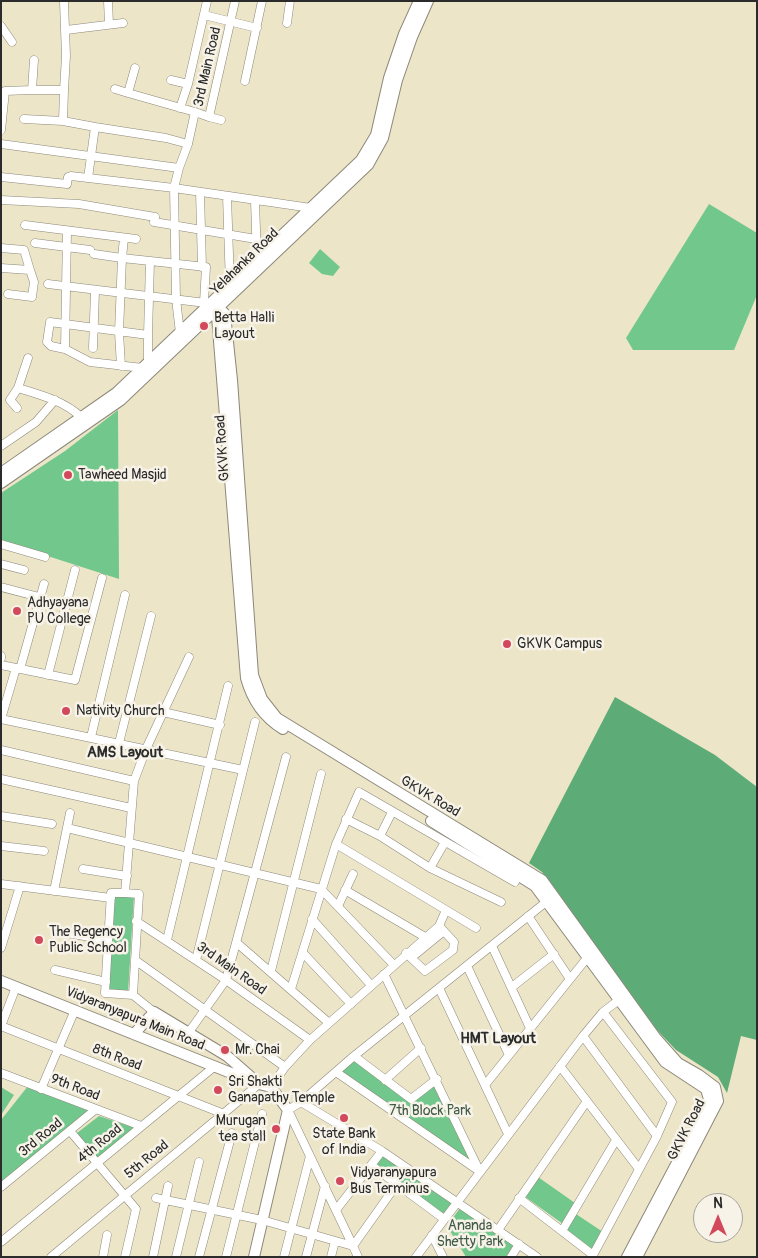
<!DOCTYPE html>
<html>
<head>
<meta charset="utf-8">
<style>
  body { margin:0 }
  #map { position:relative; width:758px; height:1258px; overflow:hidden; background:#ede5c8; font-family:Pangolin,sans-serif }
  canvas { display:block }
  .frame { position:absolute; inset:0; border:2px solid #2b2b2b; pointer-events:none }
  .north { position:absolute; left:693px; top:1193px; width:50px; height:50px; box-sizing:border-box; background:#f7f3e8; border:1px solid #a5a39c; border-radius:50%; rotate:0deg; font-size:14px; font-weight:700; line-height:20px; text-align:center; color:#2b2b2b }
  .north::after { content:''; display:block; margin:auto; width:18px; height:22px; background:#d1495b; clip-path:polygon(50% 0,100% 100%,50% 72%,0 100%) }
</style>
</head>
<body>
<div id="map">
<canvas width="758" height="1258"></canvas>
<div class="frame"></div>
<div class="north">N</div>
</div>
<script>
const context = document.querySelector('canvas').getContext('2d');
context.lineJoin = 'round';
function paint(path, color) { context.fillStyle = color; context.fill(path, 'evenodd'); }
function trace(path, color, width, dash) { context.strokeStyle = color; context.lineWidth = width; context.lineCap = dash ? 'butt' : 'round'; context.setLineDash(dash || []); context.stroke(path); }
function label(font, color, halo, rows, align = 'center') {
  context.font = font + ' Pangolin,sans-serif'; context.lineWidth = 5; context.setLineDash([]); context.textBaseline = 'middle'; context.strokeStyle = halo; context.fillStyle = color; for (const [text, x, y, turn = 0] of rows) {
    context.save(); context.translate(x, y); context.rotate((+turn || 0) * Math.PI / 180); context.textAlign = isNaN(turn) ? turn : align; if (halo) context.strokeText(text, 0, 0); context.fillText(text, 0, 0); context.restore();
  }
}
const green = new Path2D(`
  M709 204 757 233V295L734 350H633L626 338Z
  M320 249 340 267 333 276 322 274 309 263Z
  M118 410 119 579 1 541V493L65 451Z
  M114 895 134 896 128 993 108 992Z
  M354 1058 411 1101 436 1082 476 1167 339 1072Z
  M28 1086 89 1111 1 1184V1120Z
  M1 1087 14 1095 1 1115Z
  M99 1116 135 1128 97 1158 77 1133Z
  M383 1153 453 1204 444 1216 373 1165Z
  M538 1177 575 1203 563 1224 524 1196Z
  M460 1208 515 1246 508 1257H466L447 1226Z
  M576 1214 603 1232 591 1250 564 1232Z`);
const forest = new Path2D(`
  M615 697 715 755 757 787V1040L741 1036 727 1093 718 1077 676 1050 656 1029 542 872 529 863Z`);
const minor = new Path2D(`
  M108 1 109 24
  M204 15 257 28
  M287 23 290 1
  M1 26 12 42
  M66 30 123 23
  M135 68 128 93 195 112
  M171 80 188 84 207 1
  M245 81 262 1
  M115 89 128 93
  M32 90H64L66 56 64 2
  M180 108 188 84
  M209 117 221 120
  M24 119 63 121 64 90
  M63 121 95 127
  M1 130 5 91 32 90 34 60
  M1 144 179 168 174 188 71 176 68 177 67 184 1 177
  M179 168 188 144
  M88 178 95 127 166 138 188 144 195 112 209 117 235 1
  M200 192 202 267
  M227 196 230 285
  M1 200 79 204 155 217 154 222 256 239
  M255 201 257 259
  M25 225 136 239
  M124 238 122 258 150 261
  M35 243 90 250
  M1 248 24 250 30 270 1 268
  M94 254 122 258 119 332 121 366
  M48 284 206 303
  M8 294 32 297 34 282 30 270
  M180 333 176 299 174 188 311 208
  M148 335 150 261 206 267 204 302
  M93 348 95 291
  M65 349 67 231
  M28 358 18 388C41 395 64 401 81 417
  M143 368 90 362 65 349 51 346 47 342 50 322 148 335V363
  M17 408 10 400 18 388
  M1 446 36 422 55 400
  M1 544 45 557
  M1 564 24 570
  M1 587 39 597
  M1 656V658
  M1 665 75 680 102 578
  M20 669 44 584
  M48 675 75 570
  M163 712 220 725
  M1 719 243 770
  M1 719 16 668
  M91 737 125 595
  M119 743 151 616
  M1 750 134 781
  M1 779 131 808
  M1 816 52 824
  M346 819 380 836 430 868 501 902
  M67 828 321 889 393 964
  M380 836 392 812
  M336 844 476 928
  M1 846 44 851
  M430 868 445 842
  M83 869 127 876
  M1 884 111 898
  M345 890 425 937
  M54 891 70 813
  M125 893H111L105 993 133 995
  M338 906 353 874
  M528 916 570 979
  M312 919 371 985
  M136 921 226 980 310 1040
  M67 933 108 940
  M167 940 228 686
  M237 943 329 1023
  M492 946 530 1028
  M1 948 20 886
  M303 953 351 1004
  M406 953 425 971 453 950 454 942 439 926
  M411 958 444 931
  M135 960 285 1067
  M196 960 255 722
  M467 966 509 1055
  M55 970 106 982
  M271 971 321 774
  M384 974 480 1172
  M512 987 554 954
  M439 988 508 1134
  M291 989 336 844 359 792 515 882
  M154 1012 133 995 139 894 125 893 134 781 146 749 189 657
  M1 1026 224 1114
  M1 1026 16 987
  M189 1032 226 980 286 757
  M583 1036 657 1136
  M354 1056 411 1099 437 1079
  M560 1066 639 1169
  M336 1072 479 1171
  M1 1073 141 1126
  M385 1080 421 1048
  M485 1085 587 958
  M271 1087 285 1067 310 1040 439 926 446 910
  M41 1089 75 1010
  M301 1102 382 1151 537 1257
  M70 1131 136 1209 125 1257
  M371 1165 444 1219
  M397 1184 353 1246 288 1110 301 1102 354 1056 551 898
  M1 1187 96 1109
  M156 1198 262 1220 353 1246 358 1257
  M519 1198 593 1255
  M336 1210 382 1151
  M498 1230 587 1101
  M562 1231 616 1140
  M432 1235 443 1257
  M1 1242 215 1066
  M51 1257 259 1084
  M103 1257 107 1235
  M153 1257 168 1186
  M176 1257 199 1162
  M199 1257 232 1133
  M226 1257 262 1114
  M284 1257 310 1156
  M306 1257 325 1186
  M331 1257 335 1241
  M416 1257 583 1036 603 1012 623 997
  M511 1257 519 1244
  M592 1257 657 1136 672 1102 603 1012`);
const major = new Path2D(`
  M213 302 225 314 232 380 253 675 262 699 277 718 542 880 655 1037 678 1063 699 1075 715 1087 718 1101 637 1257
  M209 306 217 316 246 678C252 700 263 717 283 729
  M1 473 116 393 361 160 376 135 389 78 404 34 419 1
  M1 483 121 400 368 165 383 138 397 80 412 37 428 1
  M431 821 535 886 665 1062 706 1089 709 1099 700 1119 627 1257
  M1 981 251 1081
  M134 1034 154 1012 227 1056 259 1084 271 1087 288 1110 254 1257`);
const markers = [
  [204,326,5,"#d1495b"],
  [68,475,5,"#d1495b"],
  [17,611,5,"#d1495b"],
  [507,644,5,"#d1495b"],
  [66,711,5,"#d1495b"],
  [39,940,5,"#d1495b"],
  [225,1050,5,"#d1495b"],
  [218,1090,5,"#d1495b"],
  [344,1118,5,"#d1495b"],
  [276,1129,5,"#d1495b"],
  [340,1181,5,"#d1495b"]
];
const streetNames = [
  ["3rd Main Road",208,67,-77],
  ["Yelahanka Road",245,262,-44],
  ["GKVK Road",223,448,-94],
  ["GKVK Road",430,797,31],
  ["3rd Main Road",231,969,35],
  ["Vidyaranyapura Main Road",135,1019,22],
  ["8th Road",117,1058,21],
  ["9th Road",75,1088,21],
  ["GKVK Road",687,1130,-63],
  ["3rd Road",41,1138,-39],
  ["4th Road",100,1144,-39],
  ["5th Road",147,1160,-39]
];
const poiNames = [
  ["Betta Halli",214,318],
  ["Layout",214,334],
  ["Tawheed Masjid",78,475],
  ["Adhyayana",27,603],
  ["PU College",27,619],
  ["GKVK Campus",517,644],
  ["Nativity Church",76,711],
  ["The Regency",49,932],
  ["Public School",49,948],
  ["Mr. Chai",235,1050],
  ["Sri Shakti",228,1082],
  ["Ganapathy Temple",228,1098],
  ["Murugan",266,1121,"right"],
  ["tea stall",266,1137,"right"],
  ["State Bank",344,1134,"center"],
  ["of India",344,1150,"center"],
  ["Vidyaranyapura",350,1173],
  ["Bus Terminus",350,1189]
];
const parkNames = [
  ["7th Block Park",430,1111],
  ["Ananda",470,1226],
  ["Shetty Park",470,1242]
];
const neighbourhoodNames = [
  ["AMS Layout",125,753],
  ["HMT Layout",498,1039]
];
paint(green, '#72c88c');
paint(forest, '#5dac78');
trace(minor, '#8c887a', 9);
trace(major, '#8c887a', 12);
trace(minor, '#fff', 8);
trace(major, '#fff', 10);
for (const [x, y, r, color] of markers) { const dot = new Path2D(); dot.arc(x, y, r, 0, 2 * Math.PI); context.fillStyle = color; context.fill(dot); trace(dot, '#f7f3e8', 2); }
label('14px', '#2b2b2b', '#f7f3e8', streetNames);
label('14px', '#2b2b2b', '#f7f3e8', poiNames, 'left');
label('14px', '#405a48', '#f7f3e8', parkNames);
label('bold 15px', '#2b2b2b', '#f7f3e8', neighbourhoodNames);
</script>
</body>
</html>
